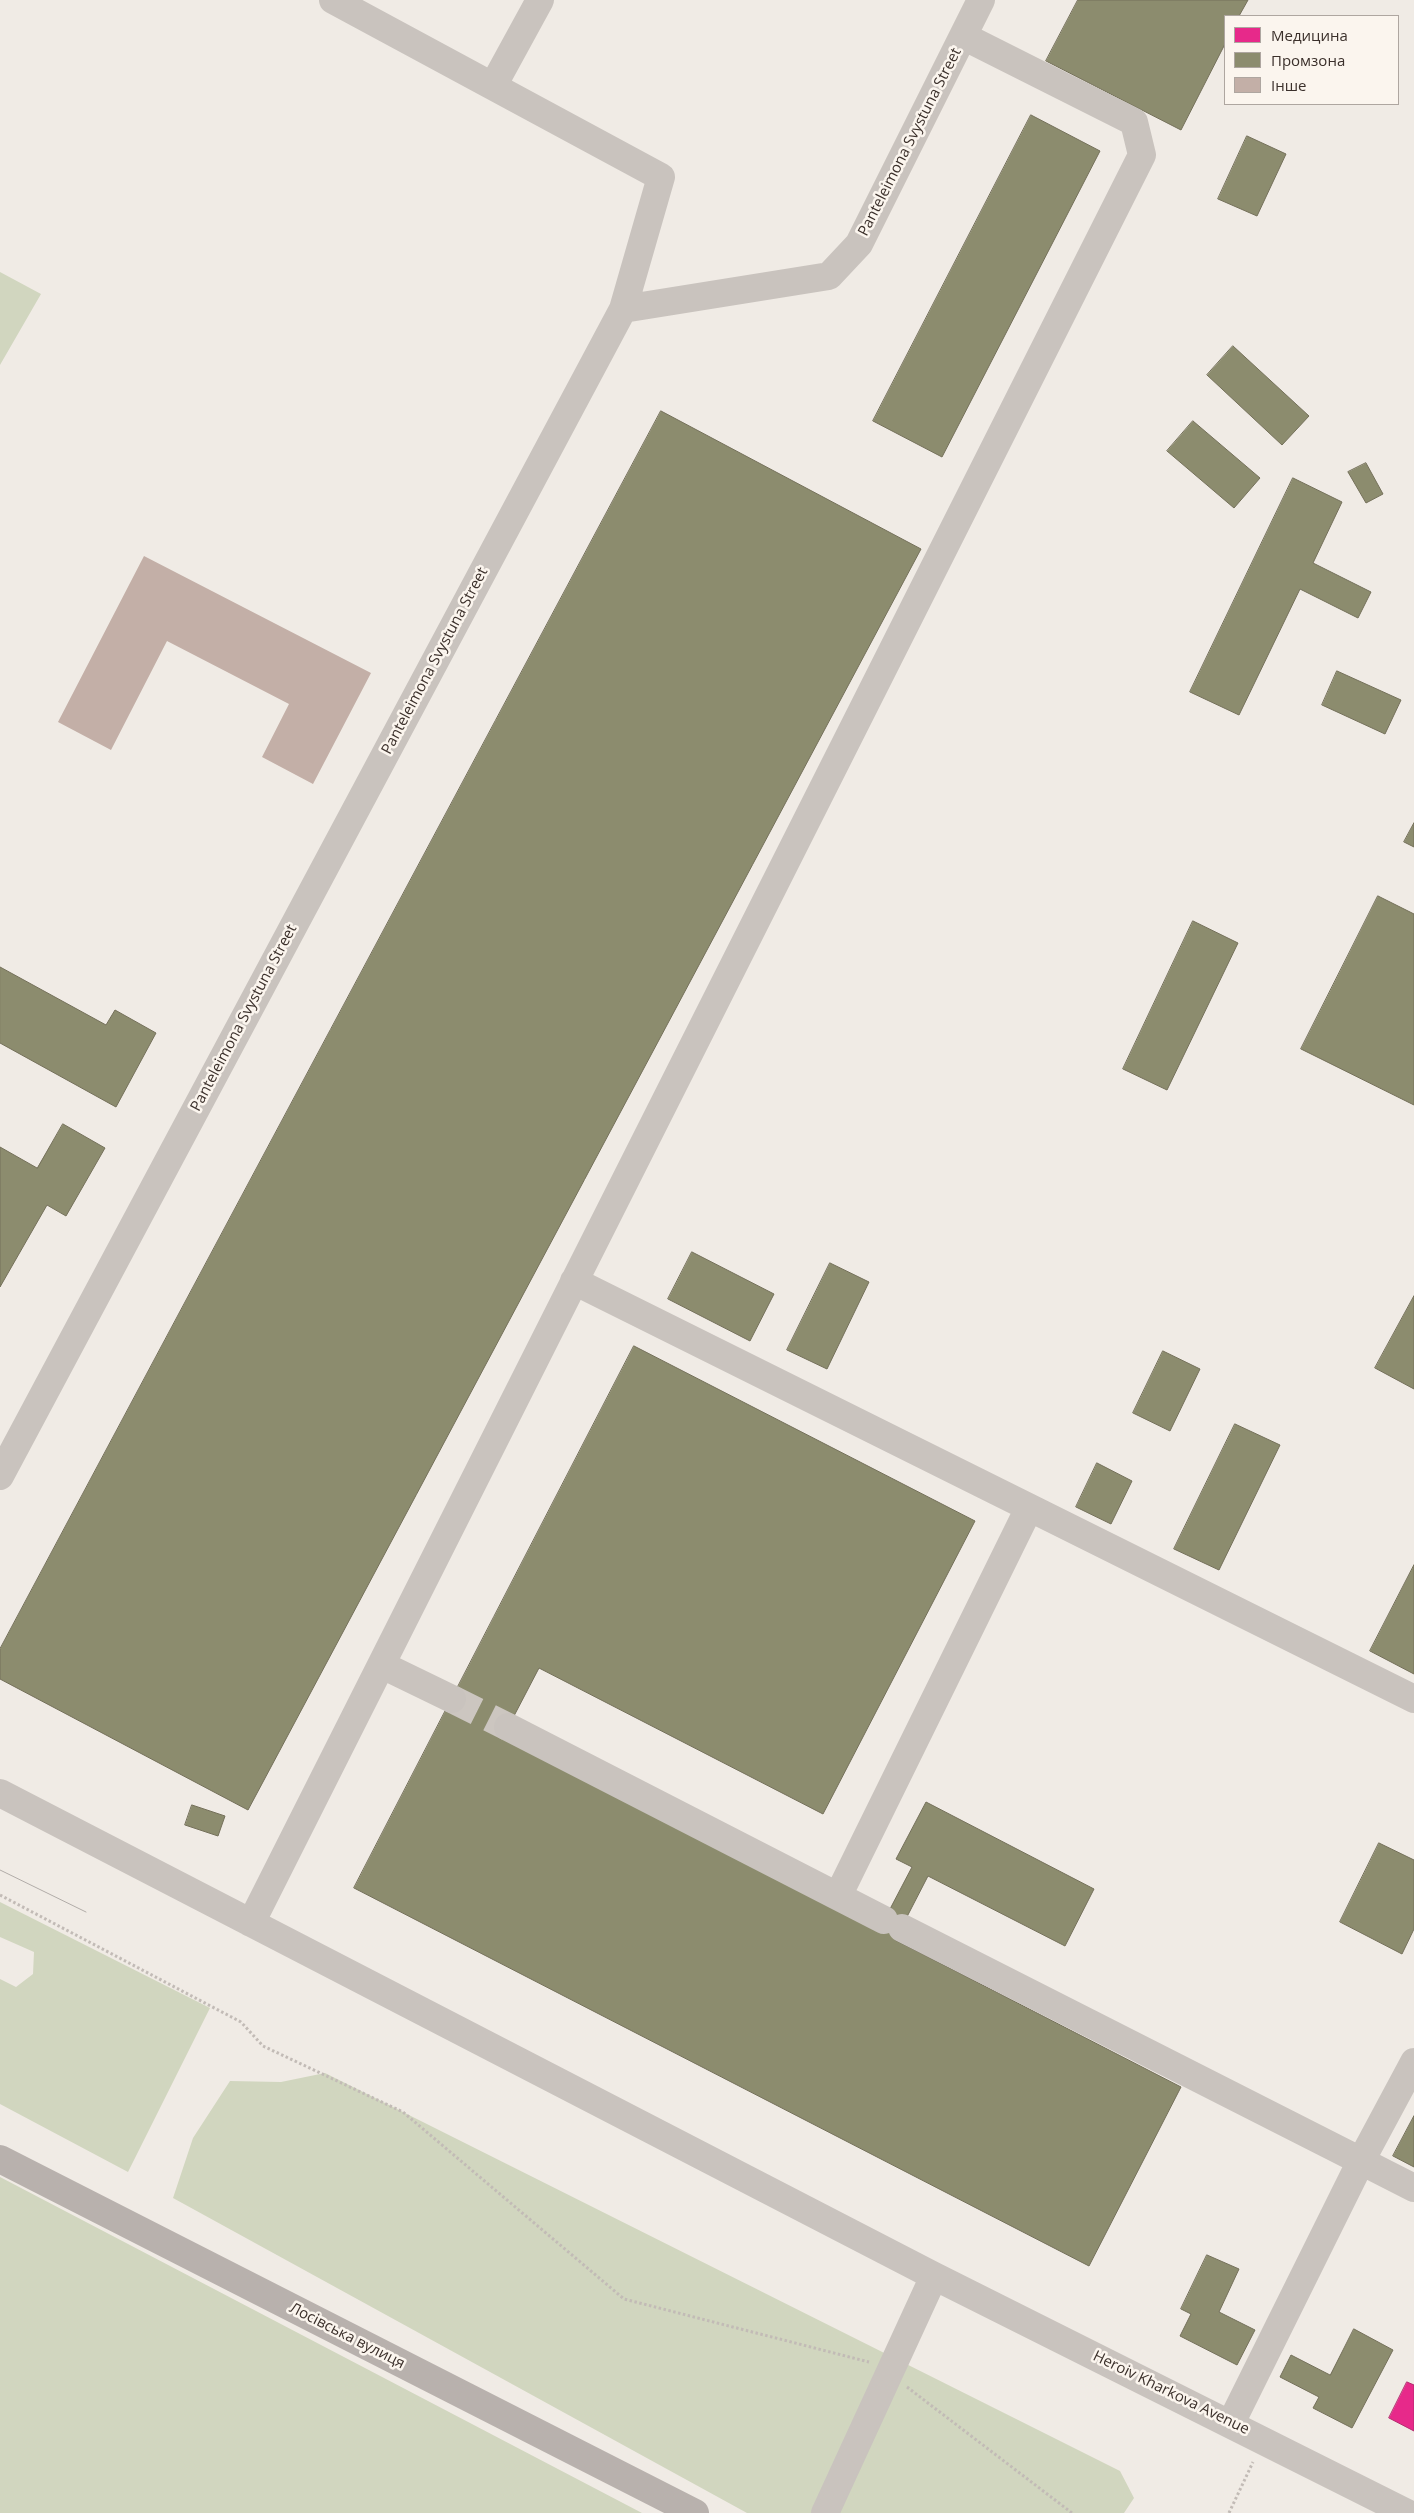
<!DOCTYPE html>
<html>
<head>
<meta charset="utf-8">
<style>
  body { margin:0 }
  #map { position:relative; width:1414px; height:2513px; overflow:hidden; background:#f0ebe5; font-family:"Open Sans",sans-serif }
  canvas { display:block }
  .legend { position:absolute; left:1224px; top:15px; width:175px; height:90px; box-sizing:border-box; background:#fbf5ee; border:1px solid #aea6a0; margin:0; padding:6px 9px; list-style:none; font-size:15px; color:#3b302b }
  .legend li { display:flex; align-items:center; gap:10px; height:25px }
  .legend b { width:25px; border:1px solid #aea6a0 }
</style>
</head>
<body>
<div id="map">
<canvas width="1414" height="2513"></canvas>
<ul class="legend">
<li><b style="height:14px;background:#e7298a"></b>Медицина</li>
<li><b style="height:14px;background:#8c8c6e"></b>Промзона</li>
<li><b style="height:14px;background:#c3afa7"></b>Інше</li>
</ul>
</div>
<script>
const context = document.querySelector('canvas').getContext('2d');
context.lineJoin = 'round';
function paint(path, color) { context.fillStyle = color; context.fill(path, 'evenodd'); }
function trace(path, color, width, dash) { context.strokeStyle = color; context.lineWidth = width; context.lineCap = dash ? 'butt' : 'round'; context.setLineDash(dash || []); context.stroke(path); }
function label(font, color, halo, rows, align = 'center') {
  context.font = font + ' "Open Sans",sans-serif'; context.lineWidth = 5; context.setLineDash([]); context.textBaseline = 'middle'; context.strokeStyle = halo; context.fillStyle = color; for (const [text, x, y, turn = 0] of rows) {
    context.save(); context.translate(x, y); context.rotate((+turn || 0) * Math.PI / 180); context.textAlign = isNaN(turn) ? turn : align; if (halo) context.strokeText(text, 0, 0); context.fillText(text, 0, 0); context.restore();
  }
}
const green = new Path2D(`
  M0 272 41 294 0 365Z
  M0 1902 210 2008 128 2172 0 2104V1979L16 1987 33 1974 34 1952 0 1937Z
  M325 2073 1120 2471 1134 2498 1124 2513H747L173 2198 193 2138 230 2081 281 2082Z
  M0 2177 642 2513H0Z`);
const health = new Path2D(`
  M1407 2382 1414 2385V2431L1389 2418Z`);
const industry = new Path2D(`
  M1078 0H1248L1239 16H1225V44L1181 130 1046 61Z
  M1031 115 1100 151 942 457 873 421Z
  M1247 136 1286 154 1257 216 1218 199Z
  M1233 346 1309 416 1282 445 1207 375Z
  M661 411 921 549 248 1810 0 1679V1649Z
  M1193 421 1260 478 1234 508 1167 451Z
  M1366 463 1383 494 1366 503 1348 472Z
  M1293 478 1342 502 1313 563 1371 592 1358 618 1300 589 1239 715 1190 692Z
  M1337 671 1401 700 1385 734 1322 705Z
  M1414 823V847L1404 842Z
  M1378 896 1414 914V1105L1301 1049Z
  M1193 921 1238 943 1167 1090 1123 1069Z
  M0 967 106 1025 115 1010 156 1033 116 1107 0 1043Z
  M63 1124 105 1148 66 1216 47 1205 0 1287V1147L37 1168Z
  M692 1252 774 1294 750 1341 668 1299Z
  M830 1263 869 1282 827 1369 787 1350Z
  M1414 1296V1389L1375 1368Z
  M634 1346 975 1521 823 1814 539 1668 503 1737 879 1930 912 1867 896 1859 926 1802 1094 1889 1065 1946 928 1876 895 1940 1181 2087 1089 2266 354 1888Z
  M1163 1351 1200 1369 1170 1431 1133 1413Z
  M1235 1424 1280 1445 1219 1570 1174 1549Z
  M1097 1463 1132 1481 1111 1524 1076 1507Z
  M1414 1565V1674L1370 1651Z
  M192 1805 225 1816 218 1836 185 1825Z
  M1379 1843 1414 1860V1929L1402 1954 1340 1922Z
  M1414 2116V2167L1393 2156Z
  M1207 2255 1239 2269 1219 2312 1255 2330 1237 2365 1180 2336 1191 2314 1181 2309Z
  M1354 2329 1393 2350 1352 2428 1313 2408 1319 2397 1280 2377 1291 2355 1330 2375Z`);
const building = new Path2D(`
  M144 556 371 673 313 784 262 757 289 704 167 641 111 750 58 722Z`);
const minorTunnel = new Path2D(`
  M452 1699 508 1727`);
const path = new Path2D(`
  M0 1895 241 2022 263 2046 403 2112 624 2299 869 2362
  M907 2387 1072 2513
  M1229 2513 1253 2462`);
const minor = new Path2D(`
  M333 0 661 177 623 309
  M493 86 540 0
  M574 1281 1414 1699
  M0 1476 623 309 829 276 859 244 981 0
  M384 1666 452 1699
  M508 1727 884 1920
  M0 1793 934 2276 1407 2513
  M838 1896 1029 1508
  M251 1923 1142 155 1134 122 963 36
  M902 1928 1361 2161 1231 2423
  M1414 2062 1361 2161 1414 2188
  M825 2513 934 2276`);
const major = new Path2D(`
  M0 2159 695 2513`);
const tram = new Path2D(`
  M0 1870 86 1912`);
const streetNames = [
  ["Panteleimona Svystuna Street",910,142,-63],
  ["Panteleimona Svystuna Street",435,661,-62],
  ["Panteleimona Svystuna Street",244,1018,-62],
  ["Лосівська вулиця",347,2336,27],
  ["Heroiv Kharkova Avenue",1171,2393,26]
];
paint(green, '#d1d6bf');
paint(health, '#e7298a');
trace(health, '#b32b6e', 1);
paint(industry, '#8c8c6e');
trace(industry, '#74705a', 1);
paint(building, '#c3afa7');
trace(minorTunnel, '#ccc6c0', 28, [28, 14]);
trace(path, '#c2bbb6', 3, [2.5, 2.5]);
trace(minor, '#c9c3be', 28);
trace(major, '#b8b1ad', 28);
trace(tram, '#b1aca8', 1);
label('15px', '#3b302b', '#fbf5ee', streetNames);
</script>
</body>
</html>
